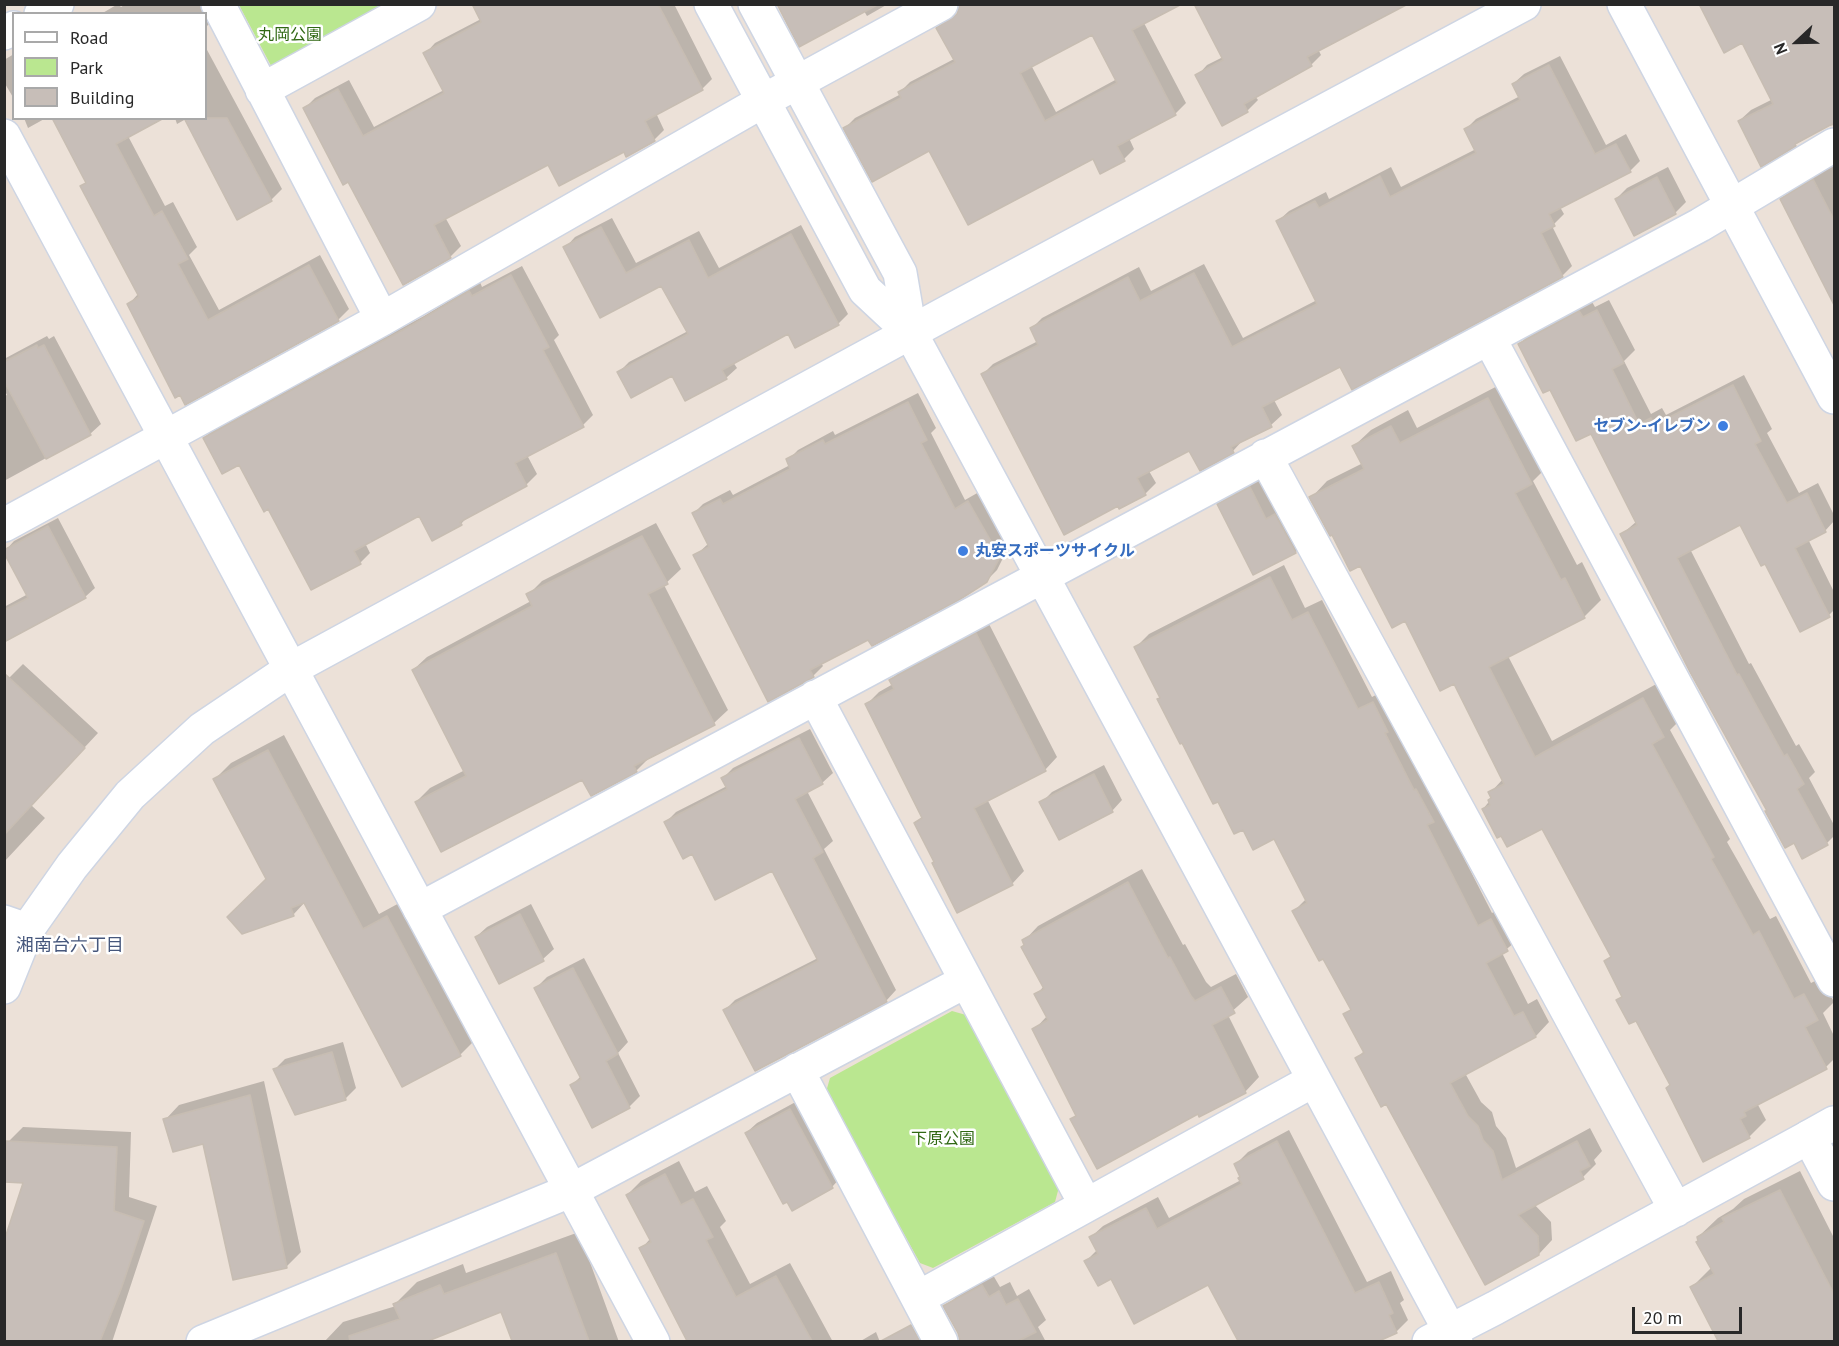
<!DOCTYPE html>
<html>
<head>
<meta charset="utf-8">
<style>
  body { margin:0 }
  #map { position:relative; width:1839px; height:1346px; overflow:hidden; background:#ece1d8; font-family:"PT Sans",sans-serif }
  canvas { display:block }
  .frame { position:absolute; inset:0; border:6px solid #282828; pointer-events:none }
  .legend { position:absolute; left:12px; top:12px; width:195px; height:108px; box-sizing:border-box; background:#fff; border:2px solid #a9a9a9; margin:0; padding:8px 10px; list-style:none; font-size:18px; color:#282828 }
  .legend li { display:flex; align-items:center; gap:12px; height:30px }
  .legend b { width:30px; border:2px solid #a9a9a9 }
  .north { position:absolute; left:1767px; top:12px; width:60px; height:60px; -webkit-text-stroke:4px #fff; paint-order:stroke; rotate:248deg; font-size:16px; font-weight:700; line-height:24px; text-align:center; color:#282828 }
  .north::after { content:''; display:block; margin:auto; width:21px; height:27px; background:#282828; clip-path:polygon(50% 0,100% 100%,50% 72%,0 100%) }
  .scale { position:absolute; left:1632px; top:1307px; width:110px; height:27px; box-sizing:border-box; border:3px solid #282828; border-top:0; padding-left:8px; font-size:18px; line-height:21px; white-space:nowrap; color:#282828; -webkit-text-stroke:4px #fff; paint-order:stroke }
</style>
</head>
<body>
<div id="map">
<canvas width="1839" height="1346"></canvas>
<div class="frame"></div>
<ul class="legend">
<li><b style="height:8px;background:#fff"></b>Road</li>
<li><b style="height:16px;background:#bae790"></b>Park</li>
<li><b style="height:16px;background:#c7beb8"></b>Building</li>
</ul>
<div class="north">N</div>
<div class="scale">20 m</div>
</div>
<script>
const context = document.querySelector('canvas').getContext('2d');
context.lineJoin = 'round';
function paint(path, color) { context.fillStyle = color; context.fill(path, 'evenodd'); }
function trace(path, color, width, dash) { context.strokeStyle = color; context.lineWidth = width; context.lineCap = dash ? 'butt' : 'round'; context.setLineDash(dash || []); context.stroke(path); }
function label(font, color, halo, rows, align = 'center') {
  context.font = font + ' "PT Sans","Noto Sans JP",sans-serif'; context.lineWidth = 5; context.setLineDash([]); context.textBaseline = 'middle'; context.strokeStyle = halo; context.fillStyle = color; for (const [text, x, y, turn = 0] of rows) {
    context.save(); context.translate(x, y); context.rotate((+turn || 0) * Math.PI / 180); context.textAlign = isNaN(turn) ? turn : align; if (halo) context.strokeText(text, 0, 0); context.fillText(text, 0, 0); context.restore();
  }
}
const green = new Path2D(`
  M408 4 277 77 239 5Z
  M952 1011 966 1015 1059 1187 1055 1202 933 1268 920 1263 826 1092 830 1078Z`);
const shadow = new Path2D(`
  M118 4 121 7 126 4H200L205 14H101Z
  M474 4H674L712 79 702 89 656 113 664 130 654 140 624 150 548 163 445 217 461 246 451 256 404 283 349 180 304 109 315 98 349 80 374 127 444 90 425 54 435 43 481 19Z
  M777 4H888L867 16 864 11Z
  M1701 4H1834V125L1824 127 1762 165 1739 121 1751 110 1773 99 1743 41Z
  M206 15 210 23 206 27Z
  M1144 23 1186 103 1175 114 1129 138 1134 149 1124 159 930 149 845 128 855 118 901 94 900 92 910 82 954 59ZM1093 33 1117 79 1056 112 1031 65Z
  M206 48 282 189 271 200 186 119 177 124 175 118H206Z
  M1318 49 1321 55 1311 65 1255 96 1258 100 1247 111 1197 76 1207 65 1223 57Z
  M14 54V99L4 82V60Z
  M1560 56 1606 145 1626 134 1640 161 1630 171 1560 207 1564 214 1552 226 1572 266 1562 276 1341 365 1274 400 1282 415 1271 425 1243 440 1233 451 1201 469 1190 449 1149 471 1156 483 1145 494 983 374 993 364 1038 341 1032 328 1042 318 1139 267 1151 291 1204 264 1243 338 1317 300 1278 221 1289 211 1326 192 1329 199 1391 167 1401 187 1476 149 1466 129 1476 119 1520 96 1513 84 1524 74Z
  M24 118H46L28 128Z
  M53 118 128 136 165 206 173 202 197 247 189 255 219 310 320 255 349 309 338 320 186 403 129 304 138 294 82 186 87 181Z
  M1834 163V302L1782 199 1793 188Z
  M1668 167 1686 202 1675 213 1616 199 1627 188Z
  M612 218 636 263 699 231 719 268 801 225 848 314 838 324 788 332 733 362 737 368 726 378 619 372 629 362 688 331 662 284 601 316 565 248 575 237Z
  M522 266 559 335 554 340 593 415 583 425 527 455 537 474 526 485 470 514 461 524 420 514 365 543 370 553 360 563 269 507 240 463 204 438 215 428 424 316 480 282 482 287Z
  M1591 300 1595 307 1609 300 1635 350 1624 361 1651 414 1662 408 1666 415 1744 375 1772 429 1767 433 1799 493 1818 483 1834 515V521L1825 531 1808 539 1834 592V610L1829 615 1800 630 1765 562 1740 523 1690 549 1749 664 1751 663 1796 746 1799 744 1815 772 1809 778 1834 825V836L1827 843 1794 841 1768 810 1622 534 1637 521 1592 432 1551 388 1520 344 1531 332Z
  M47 336 49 339 54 336 101 424 90 434 4 481V396L7 395 4 389V359Z
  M1505 382 1548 466 1533 481 1577 565 1582 562 1601 600 1584 617 1508 656 1552 741 1660 682 1680 720 1670 730 1730 839 1727 842 1739 863 1770 919 1776 916 1811 983 1821 978 1834 1002 1823 1013 1834 1036V1059L1826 1067 1757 1103 1766 1120 1749 1137 1671 1084 1637 1019 1618 1000 1623 995 1605 962 1612 955 1543 827 1483 809 1492 798 1490 793 1503 779 1454 682 1361 564 1333 533 1311 498 1327 481 1363 463 1354 446 1371 430 1408 410 1417 428Z
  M918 393 936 428 931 433 965 500 979 492 1009 546 997 570 986 581 821 663 823 666 813 676 695 556 709 543 693 514 703 504 730 490 733 495 790 465 788 460 798 450 833 431 835 435Z
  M1261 477 1306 541 1296 552 1253 573 1219 505 1230 494Z
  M58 518 95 588 85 597 4 633V607L28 594 5 551 14 541Z
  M656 523 681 569 664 585 728 710 714 723 651 756 636 771 416 802 430 788 465 770 413 670 427 657 531 601 528 595 542 581Z
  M1284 565 1305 608 1322 600 1372 697 1387 689 1446 807 1441 813 1492 913 1505 906 1521 937 1502 953 1528 1004 1537 999 1549 1022 1536 1036 1465 1073 1481 1102 1492 1112 1496 1126 1506 1138 1516 1168 1590 1128 1602 1151 1594 1160 1596 1164 1583 1177 1534 1204 1551 1222 1552 1240 1539 1254 1387 1102 1357 1058 1364 1051 1345 1015 1351 1009 1323 957 1294 911 1306 899 1275 837 1244 828 1161 697 1136 647 1149 634Z
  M988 622 1057 757 1045 770 987 799 1024 871 1012 884 936 861 915 823 923 816 867 704 879 692 893 684 891 680 903 668Z
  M23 664 98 733 31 805 45 818 4 862V683Z
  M810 729 833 773 822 783 807 791 833 841 824 849 896 990 886 1001 725 1010 735 1000 818 958 773 869 692 852 666 822 676 812 727 786 723 778 733 768Z
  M284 735 379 914 403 901 476 1039 460 1055 403 1085 305 902 293 915 268 879 215 779 231 763Z
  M1104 765 1122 800 1112 811 1041 803 1052 792Z
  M1142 869 1183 945 1185 944 1206 982 1211 987 1236 974 1248 997 1228 1015 1259 1077 1245 1092 1072 1120 1077 1115 1034 1030 1047 1016 1036 995 1044 986 1024 941 1038 926Z
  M531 904 554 949 543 959 476 937 487 927Z
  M584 958 628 1042 618 1053 640 1096 629 1107 572 1085 581 1076 536 988 547 977Z
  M343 1042 356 1088 345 1099 275 1069 285 1059Z
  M264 1081 301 1252 286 1267 204 1142 165 1120 179 1105Z
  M801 1099 842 1176 832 1187 746 1133 757 1123Z
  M23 1127 131 1132 129 1197 157 1206 112 1342H4V1246L26 1182 8 1142Z
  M1289 1130 1367 1282 1391 1271 1404 1300 1400 1303 1408 1320 1396 1332 1376 1342H1240L1209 1283 1112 1277 1086 1261 1097 1250 1091 1237 1103 1226 1158 1197 1169 1218 1241 1180 1242 1176 1236 1164 1248 1152Z
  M679 1161 695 1192 707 1186 726 1221 720 1227 750 1284 790 1263 833 1342H704L703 1338 696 1342H688L641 1249 650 1239 627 1195 641 1181Z
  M1800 1171 1834 1238V1342H1716L1719 1340 1691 1288 1712 1267 1698 1237 1718 1218 1733 1209 1744 1199Z
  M579 1232 619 1342H514L502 1310 424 1342H324L343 1322 396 1306 395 1304 417 1282 463 1264 466 1273Z
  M993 1275 1000 1287 1010 1282 1017 1296 1029 1289 1046 1320 1038 1327 1046 1342H967L948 1305 959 1294Z
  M876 1332 880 1342H859Z`);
const building = new Path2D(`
  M472 4H658L703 90 645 121 655 141 626 157 624 152 559 186 548 165 434 225 451 258 403 285 348 182 343 185 303 108 338 89 363 136 444 93 423 53 481 22Z
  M777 4H879L799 47Z
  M960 4H1182L1132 30 1176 115 1117 146 1125 161 1100 174 1093 159 968 225 929 151 872 182 843 128 901 98 898 92 955 62 936 28 957 14ZM1092 35 1117 83 1045 121 1020 73Z
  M1194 4H1408L1307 57 1312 66 1244 104 1248 112 1222 126 1195 75 1223 60Z
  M1699 4H1834V123L1795 144 1796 146 1761 167 1738 121 1773 104 1742 43 1724 53Z
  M1549 65 1595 154 1616 144 1631 172 1549 214 1555 226 1541 233 1563 277 1352 390 1340 367 1262 407 1272 427 1231 447 1234 453 1200 471 1189 451 1137 478 1146 495 1119 509 1118 506 1064 535 981 374 1038 345 1030 328 1128 277 1140 301 1194 273 1232 347 1317 304 1276 221 1315 201 1319 208 1380 176 1390 197 1476 153 1464 129 1520 100 1512 84Z
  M52 118H164L116 144 154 216 162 211 188 259 178 264 208 320 309 265 339 321 185 405 180 395 175 398 127 304 139 297 80 186 86 183Z
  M184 118H227L272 201 237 220Z
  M1657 177 1676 214 1634 236 1615 199Z
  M1813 179 1834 220V305L1780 199Z
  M601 227 626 273 689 240 708 278 791 234 839 325 795 348 788 334 722 370 727 379 685 401 672 376 631 398 617 372 688 334 661 286 600 318 563 247Z
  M511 275 549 347 543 350 584 427 515 463 527 486 460 522 462 525 432 541 419 516 354 551 361 564 311 590 268 509 264 512 239 465 222 474 203 438 412 325 469 291 472 296Z
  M1597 310 1624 363 1612 369 1639 424 1651 418 1654 425 1733 385 1761 441 1755 444 1787 503 1807 493 1826 532 1795 548 1830 617 1800 632 1765 564 1761 566 1740 525 1677 558 1737 675 1739 674 1784 756 1787 754 1804 784 1797 789 1828 845 1802 859 1794 843 1785 848 1765 811H1767L1690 672 1620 534 1637 525 1591 434 1576 441 1550 390 1543 393 1518 344 1579 311 1583 317Z
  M37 345 38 348 44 345 91 435 46 459 4 381V362Z
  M1488 398 1532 484 1515 493 1561 580 1565 578 1585 618 1489 667 1535 757 1643 698 1664 737 1652 744 1714 857 1711 859 1723 880 1753 935 1759 931 1794 999 1804 994 1818 1020 1805 1027 1827 1069 1744 1112 1746 1116 1740 1119 1750 1138 1703 1162 1666 1088 1670 1085 1636 1021 1629 1024 1616 1000 1622 997 1604 961 1611 957 1542 829 1507 847 1501 836 1497 838 1482 809 1490 805 1488 800 1491 798 1488 792 1504 784 1454 684 1440 691 1405 621 1392 628 1360 566 1350 571 1332 535 1330 536 1309 497 1364 469 1352 446 1391 426 1400 443Z
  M908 402 927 440 921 443 955 509 968 501 1000 557 987 582 959 600 872 646 868 640 810 670 814 677 768 702 693 555 709 547 692 513 720 499 723 504 790 469 786 459 823 440 825 444Z
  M1250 487 1266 519 1275 514 1296 553 1253 575 1217 504Z
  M48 526 86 598 4 642V610L28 598 4 553V550Z
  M642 536 668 584 648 594 715 725 634 766 637 772 591 796 582 780 441 852 415 802 466 776 412 670 532 606 526 594Z
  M1270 577 1292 620 1308 612 1358 709 1373 702 1388 732 1385 733 1414 790 1416 789 1434 822 1427 825 1478 926 1491 919 1508 951 1486 963 1514 1016 1523 1012 1536 1037 1450 1083 1468 1116 1478 1126 1483 1140 1493 1151 1502 1180 1577 1141 1590 1166 1580 1171 1584 1179 1518 1215 1538 1236 1539 1255 1485 1285 1386 1104 1381 1107 1355 1058 1364 1053 1343 1014 1351 1010 1323 959 1319 961 1292 911 1307 903 1274 839 1253 850 1243 830 1234 834 1218 802 1213 804 1182 743 1180 744 1157 699 1160 698 1134 647Z
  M976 633 1046 771 974 808 1013 885 957 913 932 863 934 862 914 823 922 818 865 704 894 689 889 680Z
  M4 673 85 748 4 835Z
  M799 738 823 784 795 799 823 852 813 858 887 1002 755 1071 723 1010 818 961 772 871 715 900 692 854 683 859 664 822 727 789 721 778Z
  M268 750 363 929 387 916 461 1056 402 1087 304 903 291 908 294 916 242 934 227 917 266 879 213 779Z
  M1094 774 1113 812 1059 840 1039 802Z
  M1128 882 1168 958 1170 957 1191 996 1195 1001 1221 987 1235 1013 1212 1025 1246 1093 1199 1117 1198 1114 1097 1169 1070 1119 1076 1116 1032 1029 1048 1020 1034 994 1044 989 1021 947 1024 945 1022 940Z
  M520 914 544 961 499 984 475 937Z
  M573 968 618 1054 606 1061 630 1108 592 1128 570 1085 581 1079 534 988Z
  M332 1052 346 1100 295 1115 273 1069Z
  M250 1095 287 1268 233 1280 203 1144 173 1152 163 1119Z
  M790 1109 833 1188 792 1211 787 1202 783 1204 745 1133Z
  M6 1141 117 1147 114 1211 144 1221 121 1289 100 1341H4V1241L23 1183 5 1182Z
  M1277 1141 1355 1293 1379 1282 1393 1313 1389 1315 1397 1333 1379 1341H1238L1208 1285 1134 1324 1111 1279 1098 1286 1084 1261 1098 1254 1089 1237 1146 1208 1157 1229 1242 1184 1238 1178 1240 1177 1234 1164Z
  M665 1174 681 1205 693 1199 713 1237 706 1240 736 1297 776 1276 812 1341H687L639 1248 651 1242 626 1195Z
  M1780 1190 1834 1294V1341H1718L1690 1287 1714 1274 1696 1242 1698 1241 1697 1237 1724 1222 1722 1218Z
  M556 1253 589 1341H512L501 1312 428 1341H350L349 1336 400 1319 393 1304 440 1285 444 1294Z
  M982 1285 989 1297 999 1291 1006 1305 1018 1299 1036 1332 1018 1341H960L958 1333 943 1306Z
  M911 1325 920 1341H881Z`);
const minor = new Path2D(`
  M218 4 382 319
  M711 4 865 290 910 332 1456 1342
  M755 4 900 273 910 332
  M41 14 57 4
  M4 33 14 28
  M262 90 419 4
  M1489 338 1834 980
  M1265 456 1676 1210
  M4 525 382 319 763 101 941 4
  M815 697 1086 1205
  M420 909 1700 225 1834 145
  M4 922 27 930
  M797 1070 941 1342
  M918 1298 1314 1080
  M203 1342 572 1190 966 981
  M1429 1342 1495 1308 1809 1137`);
const tertiary = new Path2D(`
  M1624 4 1834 397
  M4 136 653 1342
  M4 987 27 930 72 866 130 795 202 729 291 669 948 312 1524 4
  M1834 1123 1809 1137 1834 1184`);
const markers = [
  [1723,426,6,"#3f7fe0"],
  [963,551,6,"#3f7fe0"]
];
const parkNames = [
  ["丸岡公園",290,35],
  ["下原公園",943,1139]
];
const shopNames = [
  ["セブン-イレブン",1711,426],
  ["丸安スポーツサイクル",975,551,"left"]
];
const neighbourhoodNames = [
  ["湘南台六丁目",70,946]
];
paint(green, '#bae790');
paint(shadow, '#0003');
paint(building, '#c7beb8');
trace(building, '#c7bdb2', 1.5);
trace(minor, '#ced5e3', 36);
trace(tertiary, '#ced5e3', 36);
trace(minor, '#fff', 33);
trace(tertiary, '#fff', 33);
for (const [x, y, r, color] of markers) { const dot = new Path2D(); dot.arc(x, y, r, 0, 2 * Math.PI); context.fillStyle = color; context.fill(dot); trace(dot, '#fff', 2); }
label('16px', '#316914', '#fff', parkNames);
label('bold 16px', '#366cbe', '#fff', shopNames, 'right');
label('18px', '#46577c', '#fff', neighbourhoodNames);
</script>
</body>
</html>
